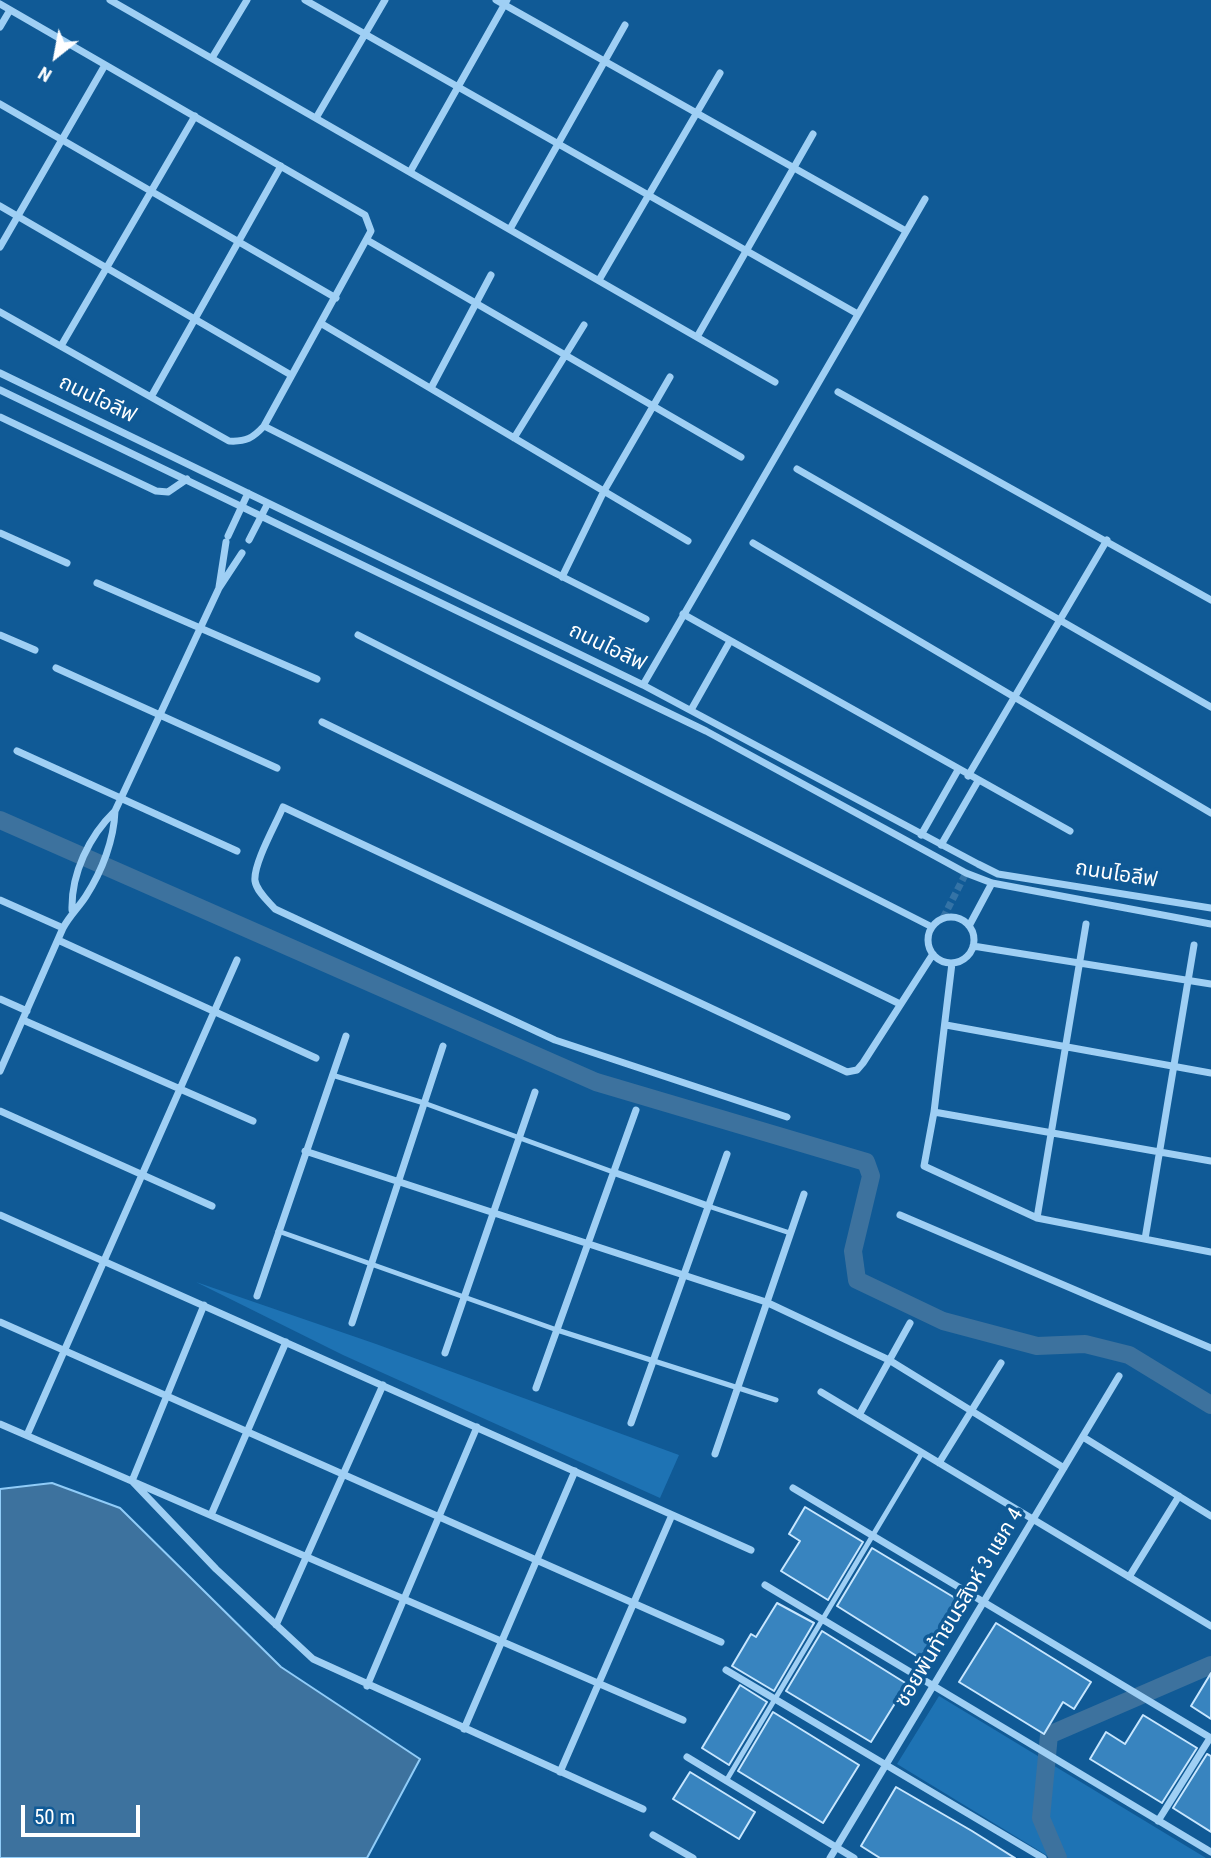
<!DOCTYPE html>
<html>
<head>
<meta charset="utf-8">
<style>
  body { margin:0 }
  #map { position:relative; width:1211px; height:1858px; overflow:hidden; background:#105a96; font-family:"Roboto Condensed",sans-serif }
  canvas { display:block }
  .north { position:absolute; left:21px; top:21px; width:70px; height:70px; -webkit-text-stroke:5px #105a96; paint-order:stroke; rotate:211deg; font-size:19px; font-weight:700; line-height:28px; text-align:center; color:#fff }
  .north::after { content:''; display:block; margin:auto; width:24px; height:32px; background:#fff; clip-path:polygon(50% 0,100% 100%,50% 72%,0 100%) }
  .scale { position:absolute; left:21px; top:1805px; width:119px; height:32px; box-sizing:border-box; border:4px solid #fff; border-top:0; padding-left:9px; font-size:21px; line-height:24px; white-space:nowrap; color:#fff; -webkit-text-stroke:5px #105a96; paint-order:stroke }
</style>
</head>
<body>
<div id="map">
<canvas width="1211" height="1858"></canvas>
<div class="north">N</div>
<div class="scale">50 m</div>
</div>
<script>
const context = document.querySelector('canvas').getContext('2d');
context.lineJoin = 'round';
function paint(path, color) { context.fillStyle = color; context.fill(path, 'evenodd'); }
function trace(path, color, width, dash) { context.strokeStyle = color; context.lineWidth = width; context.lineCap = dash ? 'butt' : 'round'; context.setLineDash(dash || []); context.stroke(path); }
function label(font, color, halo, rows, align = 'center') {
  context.font = font + ' "Roboto Condensed","Noto Sans Thai",sans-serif'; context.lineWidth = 7; context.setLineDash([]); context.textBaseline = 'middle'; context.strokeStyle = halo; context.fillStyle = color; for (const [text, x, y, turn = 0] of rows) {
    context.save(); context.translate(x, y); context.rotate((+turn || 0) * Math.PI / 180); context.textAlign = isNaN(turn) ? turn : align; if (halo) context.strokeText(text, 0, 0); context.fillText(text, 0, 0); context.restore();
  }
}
const green = new Path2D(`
  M196 1282 376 1344 679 1455 660 1498 343 1355Z
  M939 1696 1206 1858H1051L897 1764Z`);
const water = new Path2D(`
  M52 1483 120 1508 281 1667 420 1759 367 1858H0V1489Z`);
const canal = new Path2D(`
  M0 820 596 1082 866 1162 871 1176 853 1251 857 1280 943 1321 1037 1346 1085 1344 1129 1355 1211 1405
  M1058 1858 1041 1818 1049 1735 1211 1665`);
const building = new Path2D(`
  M805 1507 863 1542 828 1600 781 1571 800 1541 789 1534Z
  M872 1548 960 1601 923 1660 837 1606Z
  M777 1603 814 1623 774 1691 732 1666 751 1634 756 1637Z
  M996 1623 1091 1682 1074 1709 1063 1702 1044 1734 959 1682Z
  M822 1631 907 1684 871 1742 786 1691Z
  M1211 1673V1719L1191 1706Z
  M740 1685 767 1702 729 1765 702 1748Z
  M773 1712 859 1765 823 1823 738 1771Z
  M1143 1715 1197 1748 1162 1803 1090 1759 1106 1732 1125 1744Z
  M1207 1754 1211 1756V1832L1173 1808Z
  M690 1772 755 1812 739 1839 673 1799Z
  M896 1787 972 1831 1015 1858H880L861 1846Z`);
const streetTunnel = new Path2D(`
  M943 918 966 873`);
const lane = new Path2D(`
  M332 1075 424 1103 613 1172
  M708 1206 790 1233
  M278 1231 557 1330 776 1400
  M726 1781 922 1453`);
const street = new Path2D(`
  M110 0 775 382
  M305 0 856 313
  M496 0 906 231
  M0 4 365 215 371 231 264 426C253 438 246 442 229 441L0 312
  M0 27 10 10
  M212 58 247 0
  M0 104 336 298
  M316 118 385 0
  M410 172 507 0
  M0 206 291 375
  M510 229 625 25
  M367 240 741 457
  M0 247 105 65
  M599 280 720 73
  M322 324 688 541
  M697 337 813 134
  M61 346 195 116
  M0 373 643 685 978 864 998 874 1211 908
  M431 388 491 275
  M0 390 706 731 966 873 992 883 1211 924
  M838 392 1211 600
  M151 397 281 166
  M0 417 156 491 168 492 187 479
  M264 426 646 619
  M514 438 584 325
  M797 469 1211 707
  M0 533 67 563
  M228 536 248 493
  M249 540 268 503
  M753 543 1211 813
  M562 577 604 491 670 377
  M97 583 317 679
  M219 587 226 542
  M683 614 1070 831
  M0 635 35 650
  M358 635 932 927
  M56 668 277 768
  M643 685 925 199
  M691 710 730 641
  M322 722 900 1004
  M17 751 237 851
  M968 776 1107 540
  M921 835 958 770
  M941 845 978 781
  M0 900 63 928
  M72 910C71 874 89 836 115 811L219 588 242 553
  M928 940a23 23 0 1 1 46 0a23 23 0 1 1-46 0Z
  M969 926 992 883
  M58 940 316 1058
  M973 946 1211 984
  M952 963 934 1112 924 1166 1037 1218 1211 1252
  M0 999 27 1011
  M23 1020 253 1121
  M946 1025 1211 1073
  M0 1071 63 928C70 915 79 907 86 896 102 871 114 840 115 811
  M0 1111 212 1206
  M934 1112 1211 1161
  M787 1117 555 1040 275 909C268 901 257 892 255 881 253 864 276 824 283 807L847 1072 857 1070 863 1063 933 954
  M305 1151 766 1302 889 1360 1064 1468
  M613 1172 708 1206
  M0 1215 751 1550
  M900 1215 1211 1348
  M1037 1218 1086 924
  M1145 1239 1194 945
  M257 1296 346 1036
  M204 1305 132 1481 216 1569 313 1659 643 1809
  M0 1322 721 1642
  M352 1323 443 1046
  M445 1353 535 1092
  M536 1388 636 1110
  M821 1392 1211 1626
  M859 1415 910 1323
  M631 1423 727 1154
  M0 1424 683 1720
  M27 1435 237 960
  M1083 1437 1211 1516
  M715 1454 804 1194
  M939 1463 1001 1363
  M793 1488 1211 1738
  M211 1515 286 1342
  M1129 1577 1179 1496
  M765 1585 1211 1852
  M276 1625 383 1385
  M726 1670 1043 1858
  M367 1686 477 1427
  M464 1729 575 1471
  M687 1757 854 1858
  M560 1772 672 1515
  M1158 1821 1210 1738
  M653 1835 693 1858
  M830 1858 1119 1376`);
const streetNames = [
  ["ถนนไอลีฟ",97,400,26],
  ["ถนนไอลีฟ",607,648,26],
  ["ถนนไอลีฟ",1116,875,9],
  ["ซอยพันท้ายนรสิงห์ 3 แยก 4",960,1608,-59]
];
paint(green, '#1e73b4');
paint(water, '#3d729e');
trace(water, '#90ccf8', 2);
trace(canal, '#3d729e', 18);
paint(building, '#3884bf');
trace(building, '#c7e6fe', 2);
trace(streetTunnel, '#3473a6', 7, [7, 3.5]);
trace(lane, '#9fcff4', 5);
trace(street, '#9fcff4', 7);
label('21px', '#fff', '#105a96', streetNames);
</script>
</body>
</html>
